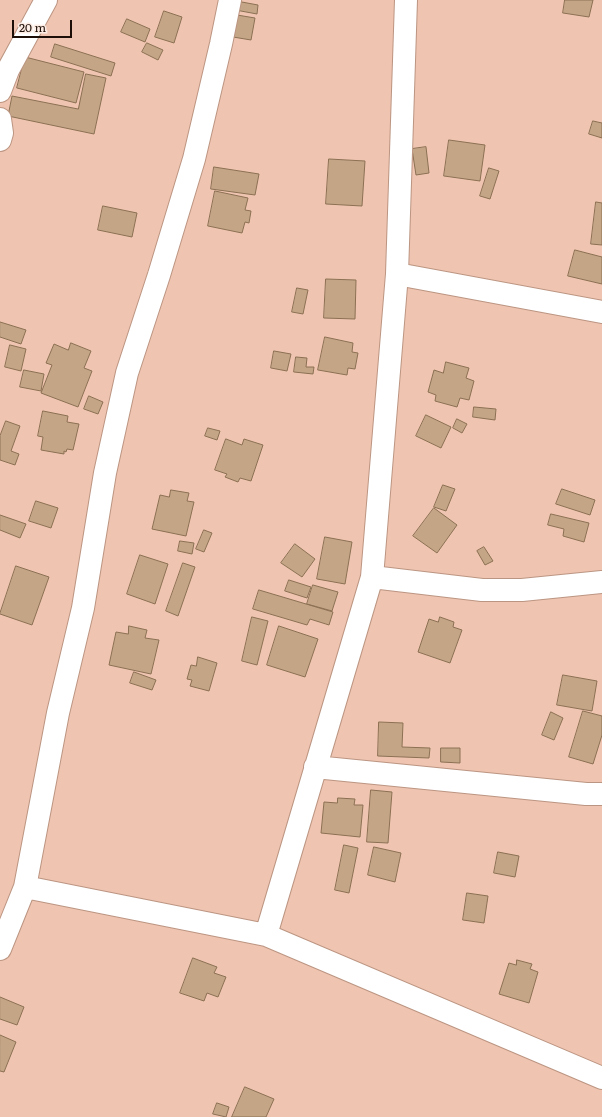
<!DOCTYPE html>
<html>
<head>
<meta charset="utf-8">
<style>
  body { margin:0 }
  #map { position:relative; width:602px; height:1117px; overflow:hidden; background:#efc5b1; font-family:Literata,serif }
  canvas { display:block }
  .scale { position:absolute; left:12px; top:20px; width:60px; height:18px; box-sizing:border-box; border:2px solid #1d0f08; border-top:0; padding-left:5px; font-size:12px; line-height:14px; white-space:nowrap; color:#1d0f08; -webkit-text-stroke:3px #fdece4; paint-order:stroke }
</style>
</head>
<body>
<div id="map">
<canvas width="602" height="1117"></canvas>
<div class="scale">20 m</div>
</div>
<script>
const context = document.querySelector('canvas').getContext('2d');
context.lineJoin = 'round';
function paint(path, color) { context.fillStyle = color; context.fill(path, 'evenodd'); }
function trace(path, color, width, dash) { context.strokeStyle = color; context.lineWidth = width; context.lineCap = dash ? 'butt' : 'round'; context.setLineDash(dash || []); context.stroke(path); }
const building = new Path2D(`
  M231 0 258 5 257 14 230 9Z
  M565 0H593L589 17 563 13Z
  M164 11 182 17 174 43 155 37Z
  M231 14 255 18 251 40 227 36Z
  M127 19 150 29 145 42 121 32Z
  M147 43 163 50 158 60 142 52Z
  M55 44 115 63 111 76 51 57Z
  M25 57 84 72 76 103 17 88Z
  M86 74 106 78 94 134 8 116 12 96 78 109Z
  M593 121 602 123V138L589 134Z
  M449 140 485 145 480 181 444 176Z
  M426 147 429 173 416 175 412 149Z
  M329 159 365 161 362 206 326 204Z
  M214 167 259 174 255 195 211 189Z
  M489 168 499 171 490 199 480 196Z
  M215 191 248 198 245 210 251 211 249 223 245 222 242 233 208 226Z
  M596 202 602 203V245L591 244Z
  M103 206 137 213 132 237 98 230Z
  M575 250 602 257V284L568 276Z
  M326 279 356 280 355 319 324 318Z
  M297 288 308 290 303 314 292 312Z
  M0 322 26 330 21 344 0 337Z
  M325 337 353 343 352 352 358 353 355 369 348 368 347 375 318 370Z
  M71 343 91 351 84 368 92 371 78 407 41 393 52 365 46 363 54 344 68 350Z
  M10 345 26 349 21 371 5 367Z
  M274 351 291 354 287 371 271 368Z
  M296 357 307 358 306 367H314L313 374 294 372Z
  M446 362 469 368 466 378 474 381 469 400 460 398 457 407 435 401 436 395 428 392 434 370 443 373Z
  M24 370 44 374 41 391 20 387Z
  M89 396 103 402 98 414 84 409Z
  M474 407 496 409 495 420 473 417Z
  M43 411 68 416 67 422 79 424 73 450 67 449 66 452 64 451V454L41 450 43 437 38 436Z
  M426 415 451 427 441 448 416 436Z
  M457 419 467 424 462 433 453 428Z
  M6 421 20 426 11 451 19 454 15 465 0 460V436Z
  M208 428 220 431 217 440 205 436Z
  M226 439 242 445 244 439 263 445 251 481 240 478 238 482 225 477 227 474 215 470Z
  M443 485 455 489 446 511 434 507Z
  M562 489 595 500 590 515 556 504Z
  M171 490 189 493 187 501 194 502 186 536 152 529 160 495 169 497Z
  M36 501 58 508 51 528 29 521Z
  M434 508 457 525 437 553 413 536Z
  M551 514 589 523 584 542 563 536 564 529 548 525Z
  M0 515 26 524 20 538 0 530Z
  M204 530 212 533 204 552 196 549Z
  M325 537 352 542 345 584 317 579Z
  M180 541 194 543 192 554 178 551Z
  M295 544 315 559 302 577 281 563Z
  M484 547 493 561 485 565 477 551Z
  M140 555 168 564 155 604 127 594Z
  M183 563 195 567 178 616 166 611Z
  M16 566 49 577 32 625 0 614Z
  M289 580 311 587 307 598 285 591Z
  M313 585 338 592 332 611 307 604Z
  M259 590 333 612 329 625 310 619 307 625 253 609Z
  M252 617 268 621 257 665 242 661Z
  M440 617 454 622 453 627 462 630 450 663 418 652 429 619 438 622Z
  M129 626 147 630 145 638 159 640 151 674 109 665 116 632 128 634Z
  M279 626 318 639 305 677 267 665Z
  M198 657 217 663 209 691 190 686 192 680 187 679 191 665 196 666Z
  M134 672 156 680 152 690 130 683Z
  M563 675 597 681 592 711 557 705Z
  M583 711 602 716V735L593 764 569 757Z
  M551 712 563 718 554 740 542 735Z
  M379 722 403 723 402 747 430 748 429 758 378 756Z
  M441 748H460V763L441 762Z
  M371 790 392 792 388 843 367 842Z
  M338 798 355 799 354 805H363L360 837 321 833 324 802 337 803Z
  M344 845 358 848 349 893 335 890Z
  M374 847 401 853 395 882 368 875Z
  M498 852 519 856 515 877 494 873Z
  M467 893 488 896 484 923 463 920Z
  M193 958 217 967 214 973 226 977 218 997 207 993 204 1001 180 993Z
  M517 960 532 964 530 969 538 972 529 1003 499 994 509 963 516 965Z
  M0 997 24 1007 17 1025 0 1019Z
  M0 1035 16 1042 4 1072 0 1071Z
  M245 1087 274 1099 266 1117H232Z
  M217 1103 229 1107 226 1117 213 1114Z`);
const street = new Path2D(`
  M0 91 8 70 46 0
  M0 119 2 133 0 140
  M397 274 602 312
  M372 577 482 590H522L602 582
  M315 767 586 794H602
  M25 887 266 935 602 1078
  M266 935 372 577 397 274 406 0
  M0 949 25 887 58 713 83 608 105 473 127 373 159 275 194 159 221 44 230 0`);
paint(building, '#c4a687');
trace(building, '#8c7053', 1);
trace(street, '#bc9582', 24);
trace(street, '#fff', 22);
</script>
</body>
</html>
